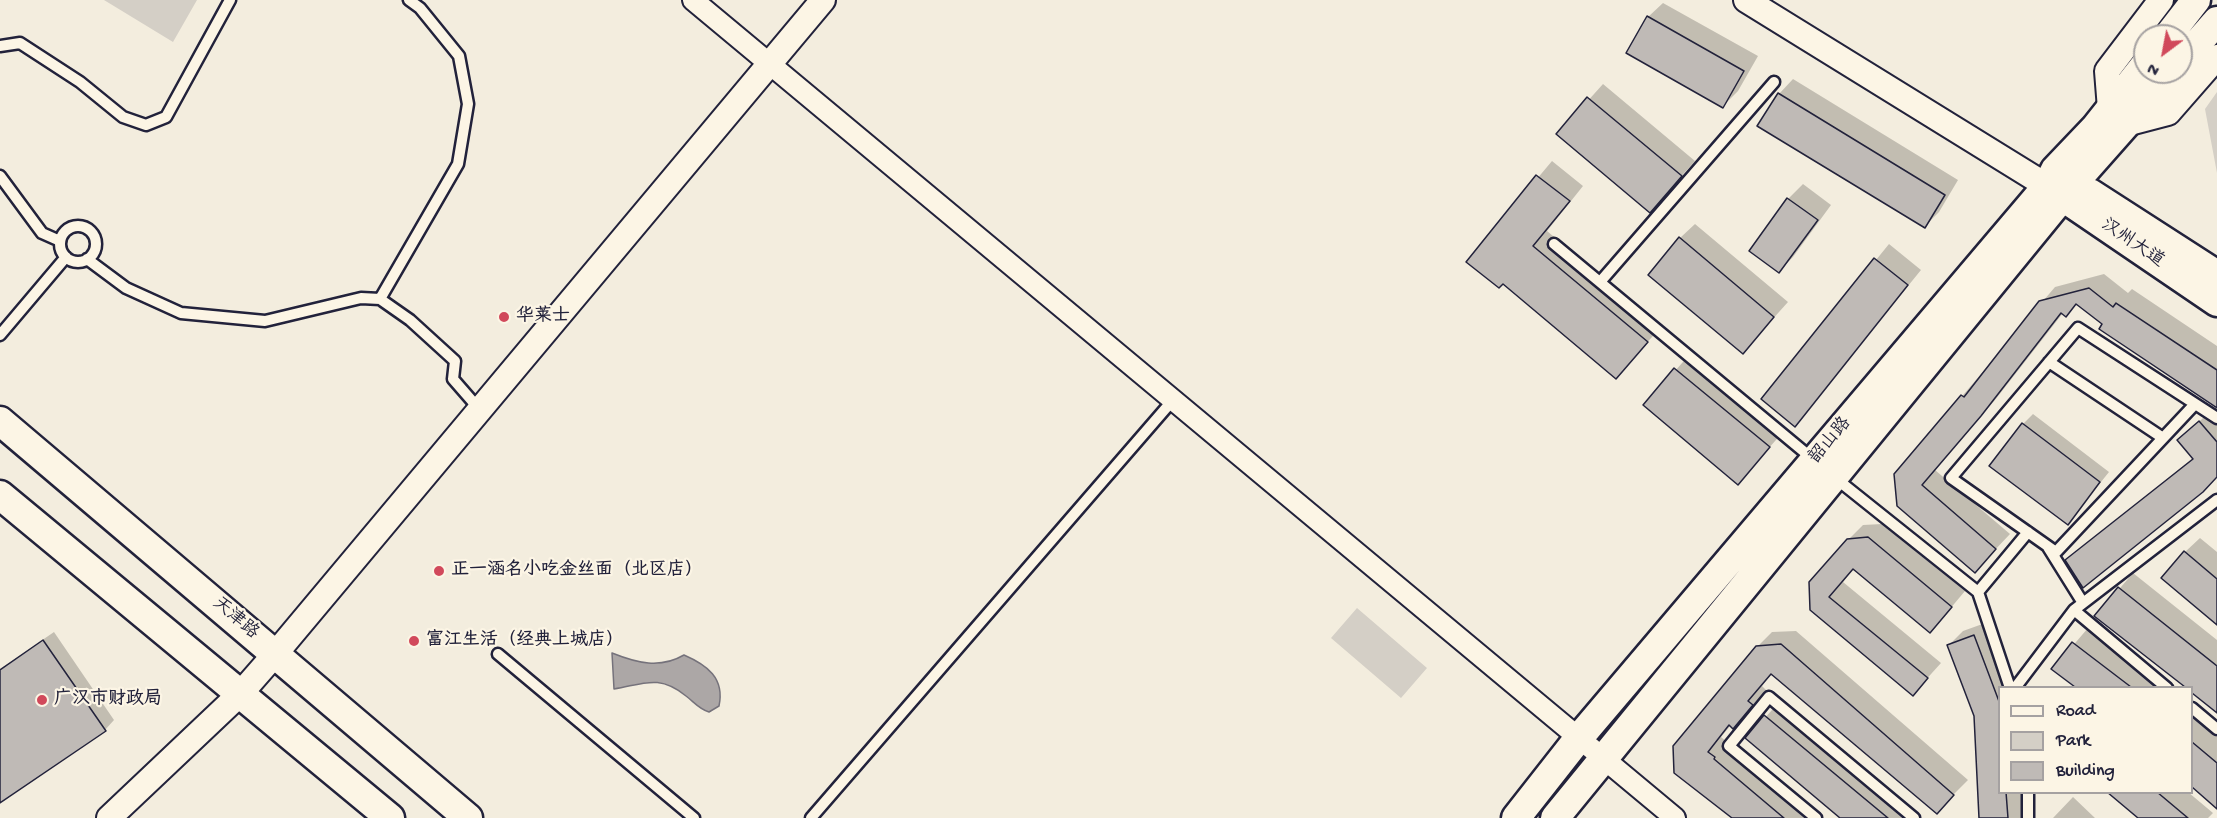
<!DOCTYPE html>
<html>
<head>
<meta charset="utf-8">
<style>
  body { margin:0 }
  #map { position:relative; width:2217px; height:818px; overflow:hidden; background:#f3edde; font-family:"Gochi Hand",sans-serif }
  canvas { display:block }
  .legend { position:absolute; left:1998px; top:686px; width:195px; height:108px; box-sizing:border-box; background:#fcf5e5; border:2px solid #a5a1a1; margin:0; padding:8px 10px; list-style:none; font-size:18px; color:#22223b }
  .legend li { display:flex; align-items:center; gap:12px; height:30px }
  .legend b { width:30px; border:2px solid #a5a1a1 }
  .north { position:absolute; left:2133px; top:24px; width:60px; height:60px; box-sizing:border-box; background:#fcf5e5; border:2px solid #a5a1a1; border-radius:50%; rotate:212deg; font-size:16px; font-weight:700; line-height:24px; text-align:center; color:#22223b }
  .north::after { content:''; display:block; margin:auto; width:21px; height:27px; background:#d1495b; clip-path:polygon(50% 0,100% 100%,50% 72%,0 100%) }
</style>
</head>
<body>
<div id="map">
<canvas width="2217" height="818"></canvas>
<ul class="legend">
<li><b style="height:8px;background:#fcf5e5"></b>Road</li>
<li><b style="height:16px;background:#d4cfc6"></b>Park</li>
<li><b style="height:16px;background:#bfbab6"></b>Building</li>
</ul>
<div class="north">N</div>
</div>
<script>
const context = document.querySelector('canvas').getContext('2d');
context.lineJoin = 'round';
function paint(path, color) { context.fillStyle = color; context.fill(path, 'evenodd'); }
function trace(path, color, width, dash) { context.strokeStyle = color; context.lineWidth = width; context.lineCap = dash ? 'butt' : 'round'; context.setLineDash(dash || []); context.stroke(path); }
function label(font, color, halo, rows, align = 'center') {
  context.font = font + ' "Gochi Hand","LXGW WenKai TC",sans-serif'; context.lineWidth = 4.5; context.setLineDash([]); context.textBaseline = 'middle'; context.strokeStyle = halo; context.fillStyle = color; for (const [text, x, y, turn = 0] of rows) {
    context.save(); context.translate(x, y); context.rotate((+turn || 0) * Math.PI / 180); context.textAlign = isNaN(turn) ? turn : align; if (halo) context.strokeText(text, 0, 0); context.fillText(text, 0, 0); context.restore();
  }
}
const green = new Path2D(`
  M104 0H197L173 42Z
  M2217 92V173L2205 109Z
  M1357 608 1427 668 1401 698 1331 638Z`);
const water = new Path2D(`
  M612 653C637 663 660 669 684 655 707 665 725 678 719 706L709 712C699 709 694 702 686 696 659 674 644 684 614 689Z`);
const shadow = new Path2D(`
  M1663 3 1758 56 1738 91 1723 106 1648 17Z
  M1793 79 1958 180 1939 212 1925 226 1779 94Z
  M1603 84 1695 161 1650 211 1558 134Z
  M1552 161 1583 186 1547 231 1661 327 1616 377 1503 283 1468 261Z
  M1803 184 1831 205 1793 257 1779 271 1751 250 1788 199Z
  M1695 224 1788 302 1743 352 1680 238Z
  M1889 244 1921 270 1795 425 1763 399Z
  M2104 274 2128 293 2132 289 2217 346V406L2077 303 2066 315 2063 313 1995 400 1935 470 2010 534 1975 571 1895 475 2055 287Z
  M1690 354 1783 432 1738 483 1645 405Z
  M2214 408 2217 411V476L2067 560 2194 457 2179 440Z
  M2033 414 2109 472 2068 523 2023 424Z
  M1882 524 1965 591 1944 616 1854 568 1843 582 1941 663 1913 694 1811 610 1848 540 1863 525Z
  M2200 538 2217 552V623L2185 552Z
  M2133 573 2217 640V711L2192 691V688H2187L2097 615Z
  M1988 622 2013 688H2000V792H2021L2023 818H1981L1975 716 1948 646 1963 631Z
  M2088 628 2163 688H2077L2053 669Z
  M1796 631 1968 780 1951 797 1772 673 1762 686 1766 690 1748 712 1733 727 1731 725 1721 737 1816 818H1732L1676 772 1757 647 1772 632Z
  M54 632 114 720 105 730 0 801V669Z
  M1780 701 1919 818H1842L1747 738Z
  M2192 715 2217 737V807L2192 785Z
  M2109 792H2188L2213 813 2208 818H2140Z
  M2073 797 2095 818H2053Z`);
const building = new Path2D(`
  M1647 16 1744 71 1723 108 1626 53Z
  M1778 93 1945 195 1925 228 1757 126Z
  M1587 97 1682 176 1650 213 1556 134Z
  M1536 175 1570 201 1533 246 1648 342 1616 379 1503 284 1499 288 1466 262Z
  M1787 198 1818 220 1779 273 1749 251Z
  M1679 237 1774 317 1743 354 1648 275Z
  M1874 258 1908 285 1795 427 1761 399Z
  M2089 288 2113 307 2116 303 2217 370V408L2099 329 2102 324 2076 304 2066 317 2061 313 1981 416 1922 485 1996 549 1975 573 1897 506 1894 474 1961 395 1964 397 2039 301Z
  M1674 368 1770 447 1738 485 1643 405Z
  M2199 421 2217 442V477L2203 492 2083 588 2065 560 2193 459 2177 440Z
  M2022 423 2100 482 2068 525 1989 466Z
  M1868 537 1952 607 1930 633 1853 569 1829 597 1928 678 1913 696 1810 610 1809 582 1847 539Z
  M2184 551 2217 579V625L2161 578Z
  M2118 587 2217 666V713L2192 693V687H2185L2094 616Z
  M1974 635 2000 704V792H2006L2008 818H1979L1974 716 1947 645Z
  M43 640 106 731 0 803V670Z
  M2072 642 2131 687H2075L2051 669Z
  M1781 644 1954 795 1937 814 1771 674 1748 701 1753 705 1733 729 1729 725 1708 752 1715 757 1714 759 1784 818H1732L1674 773 1673 746 1756 646Z
  M1764 715 1888 818H1840L1745 738Z
  M2192 742 2217 763V809L2192 787Z
  M2107 792H2157L2188 818H2138Z`);
const service = new Path2D(`
  M0 46 20 43 80 82 123 117 146 125 166 117 230 0
  M0 176 42 233 60 241
  M60 244a18 18 0 1 1 36 0a18 18 0 1 1-36 0Z
  M1554 244 1814 460
  M87 259 126 288 181 313 265 321 361 298 380 299 458 164 468 104 459 56 420 8 409 0
  M1600 282 1774 82
  M380 299 410 320 455 361 453 379 480 410
  M0 335 66 257
  M2049 362 2163 438
  M2195 404 2056 552 1951 478 2078 328 2217 418
  M1834 477 1978 592 2010 688
  M2048 547 2083 603
  M1978 592 2028 532
  M2074 610 2167 688
  M498 654 694 818
  M2015 688 2074 610 2217 500
  M2192 708 2217 729
  M2028 792V818
  M811 818 1173 400
  M1816 818 1729 746 1769 697 1914 818`);
const minor = new Path2D(`
  M693 0 1675 818`);
const tertiary = new Path2D(`
  M1746 0 2047 186
  M2110 109 2107 71 2161 0
  M2126 124 2168 113 2217 57
  M109 818 241 693 276 653 823 0`);
const secondary = new Path2D(`
  M2168 36 2196 0
  M2181 62 2217 21
  M2048 187 2217 302
  M2090 193 2217 275
  M0 421 468 818
  M0 495 390 818
  M1516 818 1578 739 2047 186 2055 170 2095 128 2145 65
  M1555 818 2073 184 2172 72`);
const markers = [
  [504,317,6,"#d1495b"],
  [439,571,6,"#d1495b"],
  [414,641,6,"#d1495b"],
  [42,700,6,"#d1495b"]
];
const streetNames = [
  ["汉州大道",2132,244,34],
  ["韶山路",1831,441,-50],
  ["天津路",235,619,40]
];
const poiNames = [
  ["华莱士",516,317],
  ["正一涵名小吃金丝面（北区店）",451,571],
  ["富江生活（经典上城店）",426,641],
  ["广汉市财政局",54,700]
];
paint(green, '#d4cfc6');
paint(water, '#aca7a6');
trace(water, '#75727b', 1.5);
paint(shadow, '#0003');
paint(building, '#bfbab6');
trace(building, '#22223b', 1.5);
trace(service, '#22223b', 15);
trace(minor, '#22223b', 24);
trace(tertiary, '#22223b', 28);
trace(secondary, '#22223b', 33);
trace(service, '#fcf5e5', 10);
trace(minor, '#fcf5e5', 20);
trace(tertiary, '#fcf5e5', 24);
trace(secondary, '#fcf5e5', 28);
for (const [x, y, r, color] of markers) { const dot = new Path2D(); dot.arc(x, y, r, 0, 2 * Math.PI); context.fillStyle = color; context.fill(dot); trace(dot, '#fcf5e5', 2); }
label('18px', '#22223b', '#fcf5e5', streetNames);
label('bold 18px', '#22223b', '#fcf5e5', poiNames, 'left');
</script>
</body>
</html>
